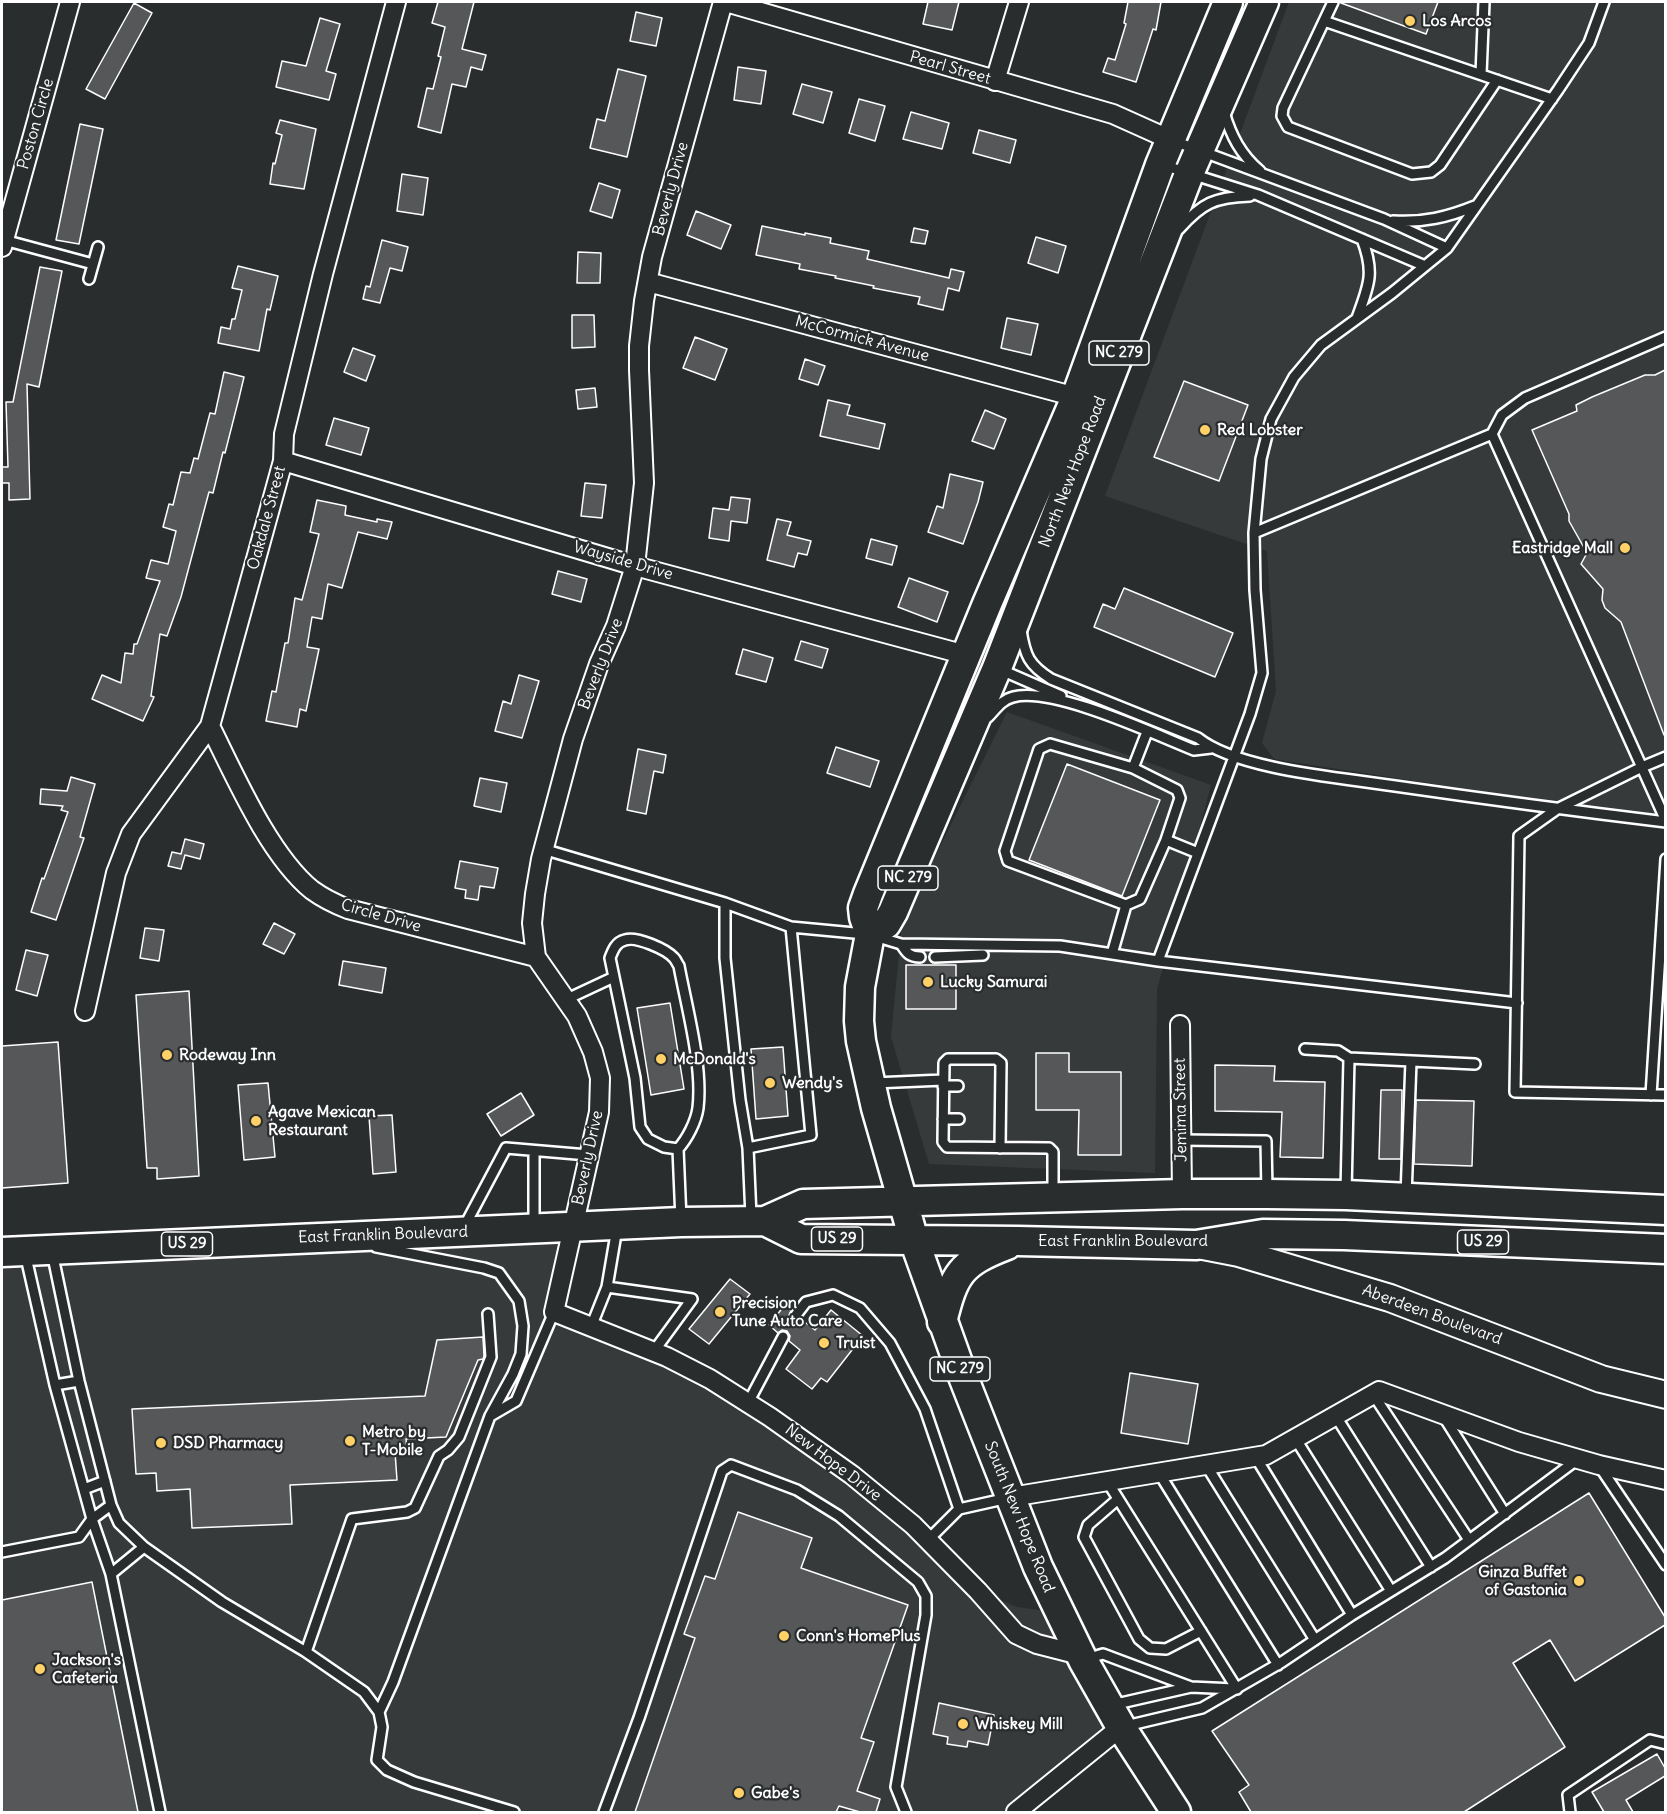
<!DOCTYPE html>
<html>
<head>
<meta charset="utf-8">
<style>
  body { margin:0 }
  #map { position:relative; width:1667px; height:1814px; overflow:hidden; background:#2a2d2e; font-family:Delius,sans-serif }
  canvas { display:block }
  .frame { position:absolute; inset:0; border:3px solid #fff; pointer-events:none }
</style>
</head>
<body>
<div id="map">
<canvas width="1667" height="1814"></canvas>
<div class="frame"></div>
</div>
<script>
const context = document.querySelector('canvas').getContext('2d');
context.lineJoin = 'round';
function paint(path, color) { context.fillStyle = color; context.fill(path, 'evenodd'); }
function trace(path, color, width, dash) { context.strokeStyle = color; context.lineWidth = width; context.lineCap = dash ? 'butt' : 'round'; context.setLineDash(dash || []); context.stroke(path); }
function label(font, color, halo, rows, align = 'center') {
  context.font = font + ' Delius,sans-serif'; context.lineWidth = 4.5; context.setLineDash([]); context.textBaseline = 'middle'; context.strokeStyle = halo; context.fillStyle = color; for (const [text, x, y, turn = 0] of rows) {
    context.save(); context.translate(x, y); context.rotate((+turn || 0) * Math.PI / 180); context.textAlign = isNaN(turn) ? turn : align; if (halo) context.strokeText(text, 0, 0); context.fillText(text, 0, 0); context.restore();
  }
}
const built = new Path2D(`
  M1289 2H1665V820L1274 759 1262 743 1276 691 1267 551 1105 496Z
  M1007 712 1211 785 1157 990 1155 1173 929 1164 891 1037 902 923Z
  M574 1227 555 1312 770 1417 979 1591 1017 1607 1060 1613 1121 1727 1015 1812H2V1252Z`);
const building = new Path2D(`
  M438 2H474L462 49 486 55 482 70 471 67 466 87 452 84 441 133 418 127 427 88 433 89 441 57 438 56 445 27 432 23Z
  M928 2H959L952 30 923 24Z
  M1128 2H1161L1156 30 1153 29 1136 82 1103 72 1108 58 1115 60 1126 24 1124 23Z
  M1341 2H1438L1426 34 1341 3Z
  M134 3 152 13 105 99 86 89Z
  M636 12 662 18 656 46 630 41Z
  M320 18 340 24 326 71 336 74 329 100 276 87 282 61 306 66Z
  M738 67 766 71 761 104 734 100Z
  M618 69 646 76 627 157 590 148 597 119 605 121Z
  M802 84 832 92 823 123 793 114Z
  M859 99 885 106 875 141 849 133Z
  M911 112 949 123 942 149 903 139Z
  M280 120 316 129 304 189 270 184 273 163 275 164 282 135 276 133Z
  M80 124 103 129 79 244 56 240Z
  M979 130 1016 140 1010 163 973 153Z
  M402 174 428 178 423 215 397 211Z
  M599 183 620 190 612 218 590 211Z
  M696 211 731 225 721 249 687 235Z
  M762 226 805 235V233L831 238 830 243 869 251 867 259 949 278 951 269 964 272 959 291 948 288 943 310 918 304 920 297 873 288 874 286 835 278 836 276 799 269 800 264 756 255Z
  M914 228 928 231 925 244 911 242Z
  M1036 237 1066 246 1058 273 1028 263Z
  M382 240 408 247 402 271 390 268 380 303 363 299 366 286 370 287Z
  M578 252 601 253 600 283H577Z
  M238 266 278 276 270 310 267 309 259 351 218 343 221 327 230 329 232 319H235L242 290 232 288Z
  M40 267 62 271 39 387 27 384 30 499 9 500V483H2V467H8L6 402H13Z
  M572 315H594L595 347 572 348Z
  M1007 318 1038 324 1031 355 1001 348Z
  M695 337 727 349 715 380 683 368Z
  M353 348 375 356 366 381 344 372Z
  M805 359 825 366 818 385 799 379Z
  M1665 370V735H1664L1621 622 1605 608 1602 600 1603 589 1581 564 1587 553 1569 521V514L1532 430 1577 411 1576 405 1592 397 1645 375H1655Z
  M224 372 244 377 239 398 225 453 223 452 213 493 209 492 181 597 167 636 160 634 151 696 154 697 143 721 92 699 102 675 121 683 125 653 133 654 134 644H137L160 581 146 578 151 560 168 564 176 531 163 527 169 504 173 505 181 472 190 473 194 458 198 459 210 413 215 414Z
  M1184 381 1248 405 1219 481 1154 457Z
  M595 388 597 407 578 409 576 390Z
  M828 400 850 405 847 415 885 424 879 449 820 436Z
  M985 410 1006 419 994 449 972 441Z
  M334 418 369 428 361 455 326 445Z
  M950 474 983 482 978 502 963 544 928 532 937 506 943 508Z
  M585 483 606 485 602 518 581 516Z
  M731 497 750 499 747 523 731 521 729 541 709 538 713 508 729 510Z
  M317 500 346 506 345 515 377 522V519L392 522 387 539 358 532 342 588 328 584 322 619 312 617 307 647 319 649 306 711 300 709 297 727 266 721 272 691 276 692 285 643H288L295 598 302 600 319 534 310 532Z
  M777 519 791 522 787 535 811 541 807 555 798 553 794 567 767 560Z
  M871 539 897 546 892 565 866 558Z
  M558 571 587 579 581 602 552 594Z
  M909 578 948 592 937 622 898 607Z
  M1124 588 1233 633 1215 677 1094 627 1103 604 1115 609Z
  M801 641 828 649 822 668 795 660Z
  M743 649 773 658 766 682 736 674Z
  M519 675 539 681 522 738 495 731 503 701 511 704Z
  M836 747 879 761 870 787 827 773Z
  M638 749 666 755 663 773 654 771 646 814 627 810Z
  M1067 764 1160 800 1122 896 1029 860Z
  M71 777 95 784 80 837 84 838 56 920 31 912 42 878 44 879 68 812 61 810 63 806 40 804 41 789 67 791Z
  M480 778 507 783 501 812 474 806Z
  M185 839 204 844 200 859 185 855 181 869 168 866 172 852 181 854Z
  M460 861 498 868 494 888 480 886 478 900 465 898 466 890 455 888Z
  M274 923 295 934 284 954 263 944Z
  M145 928 164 930 159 961 140 958Z
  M26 950 48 955 37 996 16 990Z
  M343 961 386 968 382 993 339 985Z
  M906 965H956V1009H906Z
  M189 991 199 1176 157 1179V1168H147L136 995Z
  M670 1003 684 1089 651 1095 637 1008Z
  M58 1042 68 1183 2 1188V1046Z
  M783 1047 788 1116 756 1119 751 1049Z
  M1036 1053H1069V1072H1121V1155H1078L1079 1110H1036Z
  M1215 1065 1275 1066 1274 1081 1325 1082 1323 1158 1280 1157 1282 1112 1215 1111Z
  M268 1083 275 1157 244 1160 238 1085Z
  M1381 1090H1402L1401 1159H1379Z
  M521 1093 534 1115 501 1136 487 1114Z
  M1416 1100 1474 1101 1472 1166 1414 1164Z
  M392 1115 396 1172 373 1174 369 1116Z
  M730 1279 750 1294 709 1344 689 1329Z
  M784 1306 791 1311 789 1315 791 1320 796 1322 801 1319 815 1330 831 1310 863 1336 827 1382 821 1378 812 1389 786 1369 800 1350 789 1341 790 1336 787 1331 782 1330 778 1333 769 1325Z
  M483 1337 484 1356 483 1359 478 1360 446 1437 406 1439 407 1451 395 1452 397 1480 290 1485 292 1524 192 1528 190 1489 157 1491 156 1473 136 1474 132 1409 425 1396 437 1340Z
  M1130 1373 1198 1384 1188 1444 1121 1433Z
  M1589 1493 1665 1617V1625L1575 1681 1550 1640 1513 1663 1565 1747 1464 1812H1251L1239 1792 1249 1785 1212 1731Z
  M738 1512 812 1538 801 1568 908 1605 861 1738 874 1742 857 1791 880 1799 876 1812H860L839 1806 836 1812H635L695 1638 684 1634 705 1576 715 1579Z
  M92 1582 138 1812H2V1600Z
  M939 1703 994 1715 988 1745 968 1741 967 1747 947 1744 948 1737 933 1734Z
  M1657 1754 1665 1768V1776L1626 1800 1633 1812H1604L1592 1792Z`);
const lane = new Path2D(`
  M1333 2 1283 108 1282 116 1288 127 1412 174 1431 172 1440 165 1497 80
  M1324 21 1552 99
  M1481 74 1484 2
  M1224 112C1231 136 1241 155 1260 171
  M1174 141 1384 219 1447 248
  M1163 165 1258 195 1425 266
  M1393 221C1423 223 1448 217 1475 206
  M1179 229C1202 203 1215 197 1250 196
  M4 240 93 264
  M89 279 98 247
  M1357 318C1369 285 1375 273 1362 239
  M1492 434 1502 415 1525 398 1666 337
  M1254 533 1492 434 1666 821
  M1021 630C1025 656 1029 665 1051 679L1198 738C1238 770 1344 778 1395 786 1485 799 1575 811 1666 822
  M999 669 1061 696
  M988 717C996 709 1001 700 1013 697 1052 686 1154 734 1194 750L1211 748
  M1666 757 1642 767 1557 809 1519 836 1515 1092 1666 1095
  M1133 768 1177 790 1180 798 1166 840
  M543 849 725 903
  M1126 905 1140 899 1166 840 1198 853
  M878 937 901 944 1060 946 1158 961 1250 714 1262 673 1255 590 1254 533 1261 459 1271 419 1294 377 1321 345 1392 293 1447 248 1558 90 1589 43 1604 2
  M901 944C907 953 909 957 920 957
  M1112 954 1126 905 1008 861 1005 851 1039 749 1050 744 1133 768 1147 732
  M935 957 983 955
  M1158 961 1517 1003
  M567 999 614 977
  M1305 1049 1338 1051 1349 1058
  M874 1083 943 1080
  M943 1086H958
  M1651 1095 1666 859
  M943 1119H959
  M1181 1140 1266 1141 1267 1192
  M748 1148 811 1135 791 927
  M1000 1148 1001 1063 996 1059H948L944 1063 943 1142 947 1147 1049 1148 1053 1152V1195
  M678 1149 664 1147 648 1139 640 1127 635 1078 610 958C613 950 616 942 625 940 636 936 666 949 674 958 676 960 677 963 679 966 687 1009 703 1066 698 1108 696 1122 687 1139 678 1149L681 1220
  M1346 1192 1349 1058 1475 1064
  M1406 1196 1411 1061
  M751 1217 748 1148 740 1100 725 958V903L791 927 865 934
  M534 1226V1151
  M464 1227 506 1148 588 1155
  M617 1228 607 1287 692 1299 654 1351
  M376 1247 484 1268 499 1273 519 1301 523 1326 521 1354 513 1374 490 1416 393 1682 379 1712 382 1727 377 1760 387 1770 414 1782 514 1812
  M52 1252 79 1381 111 1505 119 1523 144 1547 222 1602 306 1652 364 1692 379 1712
  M796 1315 806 1302 833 1295 860 1308 890 1343 925 1409 959 1509
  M591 1327 607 1287
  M55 1385 79 1381
  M1373 1394 1469 1540
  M748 1403 783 1337
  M492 1415 516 1401 554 1312
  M1335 1415 1431 1567
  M1444 1417 1505 1514
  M1295 1438 1391 1591
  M1255 1456 1352 1615
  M1206 1465 1315 1640
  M1600 1467 1666 1565
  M1159 1473 1278 1665
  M1107 1481 1237 1689
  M84 1489 105 1481
  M1118 1499 1088 1525 1084 1537 1139 1639 1150 1648 1166 1649 1201 1631
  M111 1505 92 1519 111 1574 160 1812
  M928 1540 959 1509 1008 1498
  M2 1552 79 1537 92 1519 55 1385 25 1253
  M111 1574 144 1547
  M306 1652 352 1519 407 1512 415 1508 439 1456 448 1450 459 1437 491 1357 488 1314
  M1086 1659 1103 1654 1191 1687
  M1112 1705 1191 1687 1234 1689
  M1126 1726 1202 1708 1282 1662 1352 1615 1445 1558 1578 1459
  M604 1812 639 1718 722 1471 731 1465 797 1490 839 1516 918 1582 926 1596V1615L896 1787 906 1812
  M1570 1812 1568 1795 1650 1740 1666 1744`);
const street = new Path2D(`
  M723 2 652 257 644 301 639 346V370L644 483 635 566 616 626 599 664 573 739 541 859 535 894 532 923 536 957 577 1016 593 1052 600 1078 599 1112 554 1312 667 1357 710 1379 770 1417 852 1475 913 1525 978 1591 1016 1634 1037 1644 1080 1655
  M726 2 1113 114 1171 140
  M995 81 1019 2
  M2 247 70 2
  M648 282 1076 397
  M283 461 635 566 966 655
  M210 726C235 776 269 855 312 890 323 898 335 904 348 909L536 957
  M85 1011 116 873 131 834 210 726 283 461 284 434 323 274 396 2
  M1180 1025 1182 1194
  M1011 1497 1266 1455 1379 1391 1519 1442 1599 1465 1666 1480
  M1016 1812 1121 1727`);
const secondary = new Path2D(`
  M1203 1246 1239 1253 1390 1298 1601 1379 1666 1395`);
const primary = new Path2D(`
  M870 934 886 924 893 912 997 668 1189 174 1264 2
  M765 1221 801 1239 1018 1241 1196 1245 1263 1234 1344 1235 1666 1249
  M2 1252 681 1222 765 1221 803 1204 1182 1194H1267L1346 1195 1666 1210
  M942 1322C954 1274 960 1263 1007 1245
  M1176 1812 1121 1727 1083 1660 1038 1567 962 1374 914 1240 876 1108 861 1041 859 1021 860 987 870 934 864 917 863 908 868 894 987 604 1076 397 1160 165 1228 2`);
const markers = [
  [1410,21,6,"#ffd166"],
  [1205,430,6,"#ffd166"],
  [1625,548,6,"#ffd166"],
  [928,982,6,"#ffd166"],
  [167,1055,6,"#ffd166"],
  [661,1059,6,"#ffd166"],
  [770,1083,6,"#ffd166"],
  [256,1121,6,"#ffd166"],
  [720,1312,6,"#ffd166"],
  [824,1343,6,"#ffd166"],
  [350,1441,6,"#ffd166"],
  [161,1443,6,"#ffd166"],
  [1579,1581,6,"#ffd166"],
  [784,1636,6,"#ffd166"],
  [40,1669,6,"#ffd166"],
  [963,1724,6,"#ffd166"],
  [739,1793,6,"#ffd166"]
];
const shields = [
  [1119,353,60],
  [908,878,60],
  [837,1239,51],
  [1483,1242,51],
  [187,1244,51],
  [960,1369,60]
];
const shieldNames = [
  ["NC 279",1119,353],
  ["NC 279",908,878],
  ["US 29",837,1239],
  ["US 29",1483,1242],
  ["US 29",187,1244],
  ["NC 279",960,1369]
];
const poiNames = [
  ["Los Arcos",1422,21],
  ["Red Lobster",1217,430],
  ["Eastridge Mall",1613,548,"right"],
  ["Lucky Samurai",940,982],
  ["Rodeway Inn",179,1055],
  ["McDonald's",673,1059],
  ["Wendy's",782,1083],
  ["Agave Mexican",268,1112],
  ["Restaurant",268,1130],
  ["Precision",732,1303],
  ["Tune Auto Care",732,1321],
  ["Truist",836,1343],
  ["Metro by",362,1432],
  ["T-Mobile",362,1450],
  ["DSD Pharmacy",173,1443],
  ["Ginza Buffet",1567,1572,"right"],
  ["of Gastonia",1567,1590,"right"],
  ["Conn's HomePlus",796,1636],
  ["Jackson's",52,1660],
  ["Cafeteria",52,1678],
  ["Whiskey Mill",975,1724],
  ["Gabe's",751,1793]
];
const streetNames = [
  ["Pearl Street",950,68,16],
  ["Poston Circle",36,124,-74],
  ["Beverly Drive",671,189,-75],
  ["McCormick Avenue",862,339,15],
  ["North New Hope Road",1073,472,-69],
  ["Oakdale Street",267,518,-75],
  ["Wayside Drive",623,561,16],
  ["Beverly Drive",601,664,-69],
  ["Circle Drive",381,916,16],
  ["Jemima Street",1181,1110,-91],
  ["Beverly Drive",588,1158,-78],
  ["East Franklin Boulevard",383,1235,-2],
  ["East Franklin Boulevard",1123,1241],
  ["Aberdeen Boulevard",1432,1315,20],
  ["New Hope Drive",833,1463,37],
  ["South New Hope Road",1019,1517,68]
];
paint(built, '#373a3b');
paint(building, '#555758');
trace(building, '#fff', 1.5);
trace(lane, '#fff', 14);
trace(street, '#fff', 22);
trace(secondary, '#fff', 30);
trace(primary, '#fff', 33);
trace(lane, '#2a2d2e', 9);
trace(street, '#2a2d2e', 18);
trace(secondary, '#2a2d2e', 26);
trace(primary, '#2a2d2e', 28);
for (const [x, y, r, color] of markers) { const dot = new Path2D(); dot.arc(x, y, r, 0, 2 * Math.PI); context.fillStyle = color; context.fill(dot); trace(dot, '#2a2d2e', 2); }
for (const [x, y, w] of shields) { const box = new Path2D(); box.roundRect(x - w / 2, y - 12, w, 24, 4.5); context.fillStyle = '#2a2d2e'; context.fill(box); trace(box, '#fff', 1.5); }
label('bold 15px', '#fff', null, shieldNames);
label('bold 16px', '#fff', '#2a2d2e', poiNames, 'left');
label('16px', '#fff', '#2a2d2e', streetNames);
</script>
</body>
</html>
